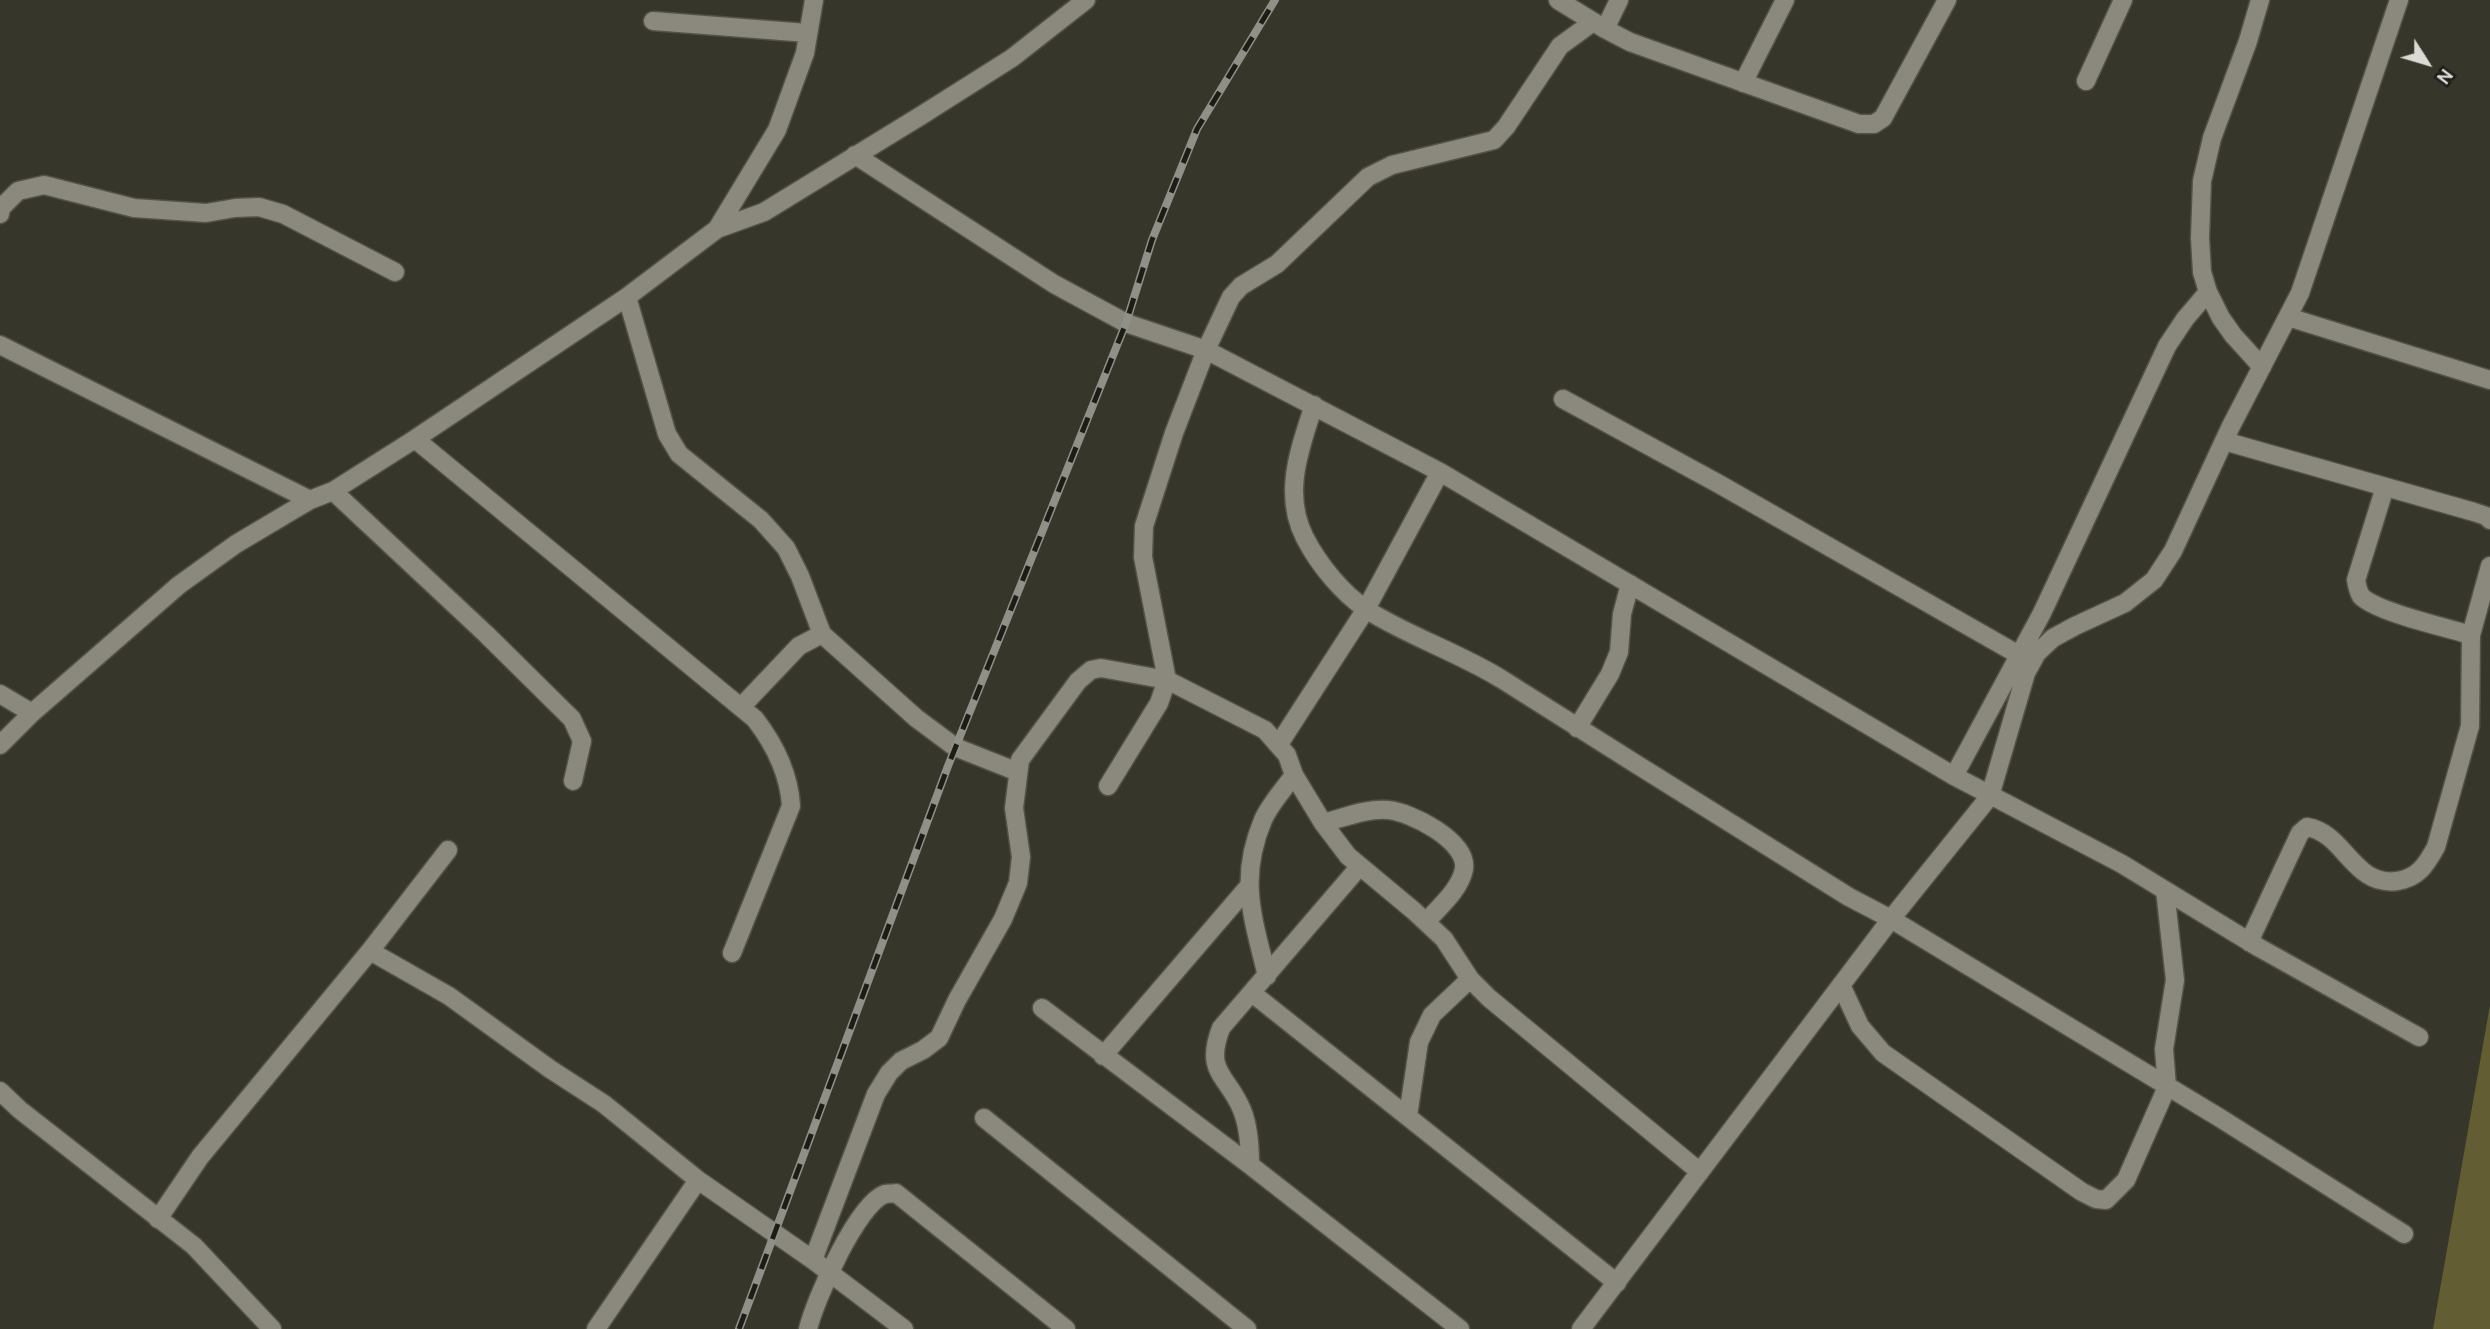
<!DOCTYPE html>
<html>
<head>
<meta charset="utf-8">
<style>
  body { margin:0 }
  #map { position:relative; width:2490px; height:1329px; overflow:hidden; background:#37362b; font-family:Overpass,sans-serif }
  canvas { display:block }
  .north { position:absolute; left:2392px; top:28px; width:70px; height:70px; -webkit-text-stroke:5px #1d1d18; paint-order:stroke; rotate:127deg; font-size:19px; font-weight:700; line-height:28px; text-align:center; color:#dbdad4 }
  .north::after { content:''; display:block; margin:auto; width:24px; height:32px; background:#dbdad4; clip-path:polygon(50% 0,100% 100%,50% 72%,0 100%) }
</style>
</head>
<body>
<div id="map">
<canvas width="2490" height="1329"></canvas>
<div class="north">N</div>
</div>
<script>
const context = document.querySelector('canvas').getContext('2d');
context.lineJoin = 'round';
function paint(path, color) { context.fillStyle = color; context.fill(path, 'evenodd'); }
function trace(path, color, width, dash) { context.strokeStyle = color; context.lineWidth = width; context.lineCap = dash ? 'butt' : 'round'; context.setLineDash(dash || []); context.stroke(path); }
const green = new Path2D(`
  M2490 1005V1329H2433Z`);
const minor = new Path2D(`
  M1558 0 1605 29 1619 0
  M2260 0 2248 41 2212 138 2202 181 2200 238 2202 272 2208 292 2221 318 2233 335 2262 367
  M653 21 807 33
  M1605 29 1630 42 1859 124H1874L1883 118 1947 0
  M2086 81 2123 0
  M1743 83 1785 0
  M855 155 1054 284 1126 323 1206 350 1440 472 1954 776 2122 864 2258 947 2419 1037
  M0 214 1 208 18 191 44 185 134 208 206 213 235 208 259 207 283 214 395 272
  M717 229 764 212 922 115 1012 58 1086 0
  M627 297 667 434 679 454 761 520 786 548 800 576 822 634 916 718 955 747 1018 772
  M2288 317 2490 380
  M0 345 310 500
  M1563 399 1719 484 2019 655
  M1314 405C1300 448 1282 494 1305 538 1319 565 1342 593 1367 610 1410 637 1460 653 1503 680 1618 753 1733 825 1849 897L1891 919 2220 1118 2404 1234
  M415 439 755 719C775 745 789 773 791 806L732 953
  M2224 441 2474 512 2486 516 2490 520
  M2385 487 2356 580C2357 586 2358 591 2361 596 2376 612 2448 628 2471 635
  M333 491 486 634 572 719 582 741 573 781
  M0 694 32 713
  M741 707 799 646 822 634
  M1577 728 1610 674 1619 652 1622 614 1630 584
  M1279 744 1366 609 1440 472
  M0 745 32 713 179 585 236 544 310 500 333 491 415 439 627 297 717 229 777 130 805 53 814 0
  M1954 776 2042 613 2167 346 2185 319 2208 292
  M1108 786 1159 703 1167 680 1143 557 1144 526 1174 433 1206 350 1231 297 1241 286 1277 264 1368 177 1392 165 1494 140 1506 127 1560 46 1593 22
  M1323 823C1343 818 1367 808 1388 810 1411 812 1468 841 1464 869 1460 890 1439 907 1426 922
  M2249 942 2300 833 2307 827C2345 833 2353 887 2397 881 2418 878 2426 865 2436 847L2470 726 2471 635 2490 566
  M370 951 449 996 550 1069 604 1104 698 1180 813 1260 904 1329
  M1267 976C1253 918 1238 879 1263 820 1270 804 1284 789 1294 775
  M1841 985 1860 1026 1883 1053 2082 1192 2096 1199 2106 1200 2126 1180 2167 1087 2164 1049 2175 980 2165 890
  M1252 993 1617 1283
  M1042 1008 1250 1165 1460 1329
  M1103 1056 1248 887
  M0 1091 20 1110 194 1246 272 1329
  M1408 1116 1419 1042 1432 1015 1470 979
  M984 1118 1247 1329
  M1250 1165C1250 1147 1249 1127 1242 1110 1227 1074 1204 1073 1221 1028L1360 866
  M158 1219 200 1157 370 951 448 850
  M813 1260 876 1094 889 1073 901 1061 923 1050 939 1038 957 1000 1003 919 1018 883 1021 857 1014 808 1020 760 1078 681 1091 670 1101 668 1167 680 1265 730 1287 755 1294 775 1323 823 1348 856 1414 911 1444 939 1470 979 1489 998 1700 1172
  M596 1329 698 1180
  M808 1329C815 1300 857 1204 885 1194 889 1193 893 1194 896 1193L1066 1329
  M1581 1329 1891 919 1990 796 2026 673 2037 653 2053 638 2075 626 2125 603 2154 580 2173 551 2230 428 2300 293 2399 0`);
const rail = new Path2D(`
  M739 1329 948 766 1126 323 1152 240 1197 129 1275 0`);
paint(green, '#635d33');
trace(minor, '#535249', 21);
trace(minor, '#8b897d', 18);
trace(rail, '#919088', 8);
trace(rail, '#1d1d18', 5, [16]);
</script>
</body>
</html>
